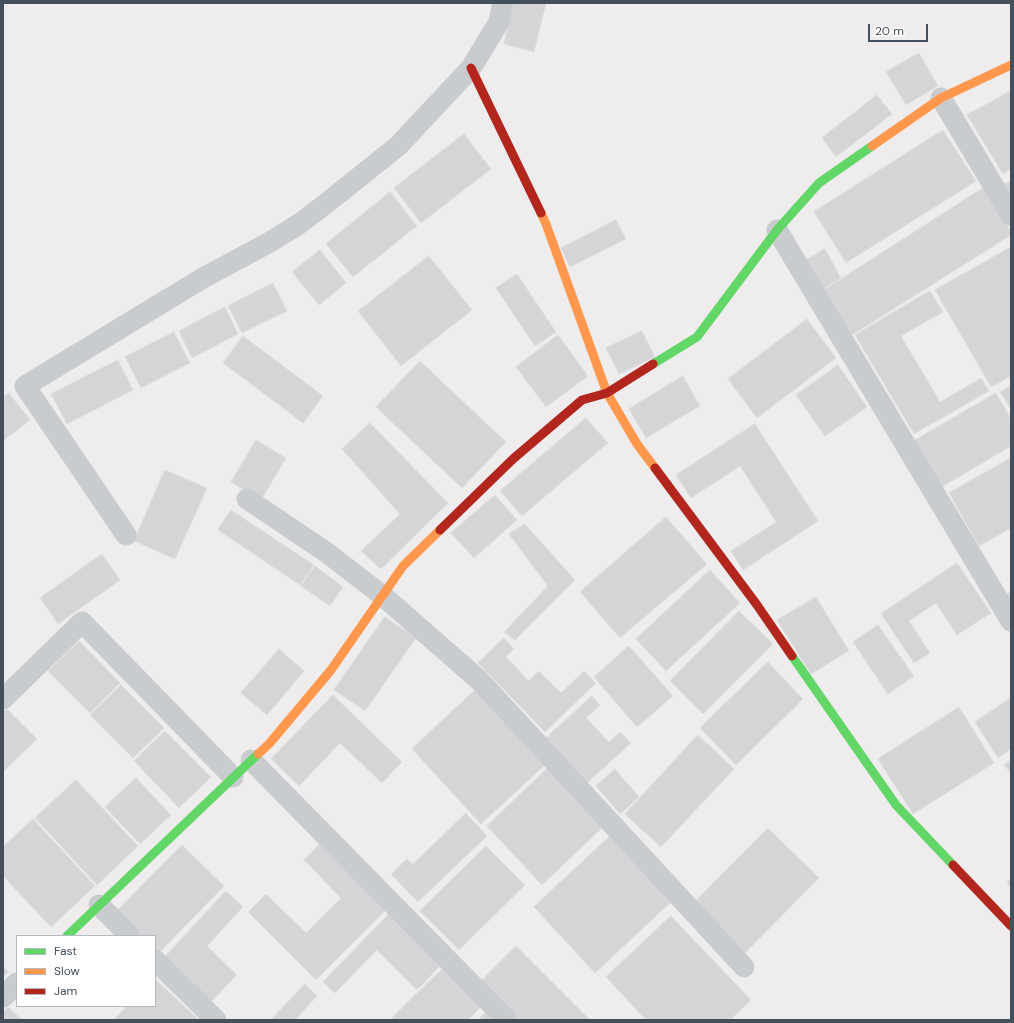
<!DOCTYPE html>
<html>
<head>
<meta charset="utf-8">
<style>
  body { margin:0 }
  #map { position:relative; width:1014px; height:1023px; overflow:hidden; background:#eeecec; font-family:"DM Sans",sans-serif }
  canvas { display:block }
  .frame { position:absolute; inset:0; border:4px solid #434f5a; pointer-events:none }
  .legend { position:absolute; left:16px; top:935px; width:140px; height:72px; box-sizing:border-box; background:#fff; border:1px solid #b4b9bd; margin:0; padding:5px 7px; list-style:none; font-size:12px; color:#434f5a }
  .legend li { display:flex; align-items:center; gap:8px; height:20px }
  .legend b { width:20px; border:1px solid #b4b9bd }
  .scale { position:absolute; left:868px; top:24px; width:60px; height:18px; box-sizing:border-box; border:2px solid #434f5a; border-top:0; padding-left:5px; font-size:12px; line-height:14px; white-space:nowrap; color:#434f5a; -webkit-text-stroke:3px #fff; paint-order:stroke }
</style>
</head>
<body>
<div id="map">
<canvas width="1014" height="1023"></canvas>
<div class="frame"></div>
<ul class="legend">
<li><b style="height:5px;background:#63d668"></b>Fast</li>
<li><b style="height:5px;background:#ff974d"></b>Slow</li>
<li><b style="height:5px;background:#b3261e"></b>Jam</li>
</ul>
<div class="scale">20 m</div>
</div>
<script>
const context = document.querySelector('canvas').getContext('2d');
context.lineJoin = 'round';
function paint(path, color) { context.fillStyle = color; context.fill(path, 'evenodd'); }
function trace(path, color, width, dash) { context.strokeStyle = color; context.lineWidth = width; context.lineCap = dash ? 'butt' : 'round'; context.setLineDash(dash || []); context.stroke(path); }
const building = new Path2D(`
  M514 3H546L534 52 504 44Z
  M919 53 938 86 906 105 886 72Z
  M1011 91V169L1003 174 967 115Z
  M877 95 892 114 836 157 822 138Z
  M943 130 976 181 846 263 814 212Z
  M464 134 491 169 421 223 394 188Z
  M1011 181V194L1005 184Z
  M983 188 1011 232V235L852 335 824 290Z
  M390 192 417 226 353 277 326 244Z
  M616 220 626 239 570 267 561 248Z
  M1011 247V376L991 387 935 290Z
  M825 249 841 278 823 289 806 260Z
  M320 250 346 283 319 305 292 272Z
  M429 256 472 310 401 366 358 311Z
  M517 274 556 332 535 346 496 288Z
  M273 283 287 311 242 333 228 306Z
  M930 291 943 312 901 336 940 402 981 378 989 391 914 434 855 335Z
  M225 307 238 334 192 358 179 331Z
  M807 319 836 358 757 418 728 379Z
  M642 331 655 357 619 374 606 348Z
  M174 332 190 363 141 388 125 357Z
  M558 335 588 376 546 407 516 367Z
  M243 336 323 396 303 423 223 363Z
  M118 360 133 390 67 424 51 394Z
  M420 361 506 442 462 488 376 407Z
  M838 365 867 407 825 436 796 395Z
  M683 376 700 406 646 438 629 409Z
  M1011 386V409L1000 392Z
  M9 393 30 420 3 441V398Z
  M996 393 1011 419V446L940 488 912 442Z
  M586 418 608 443 522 516 500 491Z
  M370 423 448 503 381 569 361 551 400 514 342 449Z
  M755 424 818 521 743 570 731 551 776 522 740 466 691 498 676 475Z
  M256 440 286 458 261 500 231 482Z
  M1011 458V528L979 546 949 493Z
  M165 470 207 488 175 559 134 541Z
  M495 495 517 520 474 558 451 533Z
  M231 510 314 565 300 585 218 530Z
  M666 517 707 564 620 638 580 592Z
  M525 524 575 580 515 640 504 632 548 586 509 534Z
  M102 554 120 580 58 624 40 598Z
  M957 563 991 613 957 635 936 603 909 621 930 653 914 663 881 614Z
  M315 566 343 587 330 606 301 586Z
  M710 570 740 603 666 671 636 639Z
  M1011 592V603L1006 595Z
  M816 597 849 651 811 674 777 620Z
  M739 611 773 644 703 714 670 681Z
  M385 617 416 638 365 711 334 690Z
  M878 625 914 676 888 694 853 642Z
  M504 638 514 649 506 657 529 681 539 671 561 693 584 671 596 683 545 732 478 663Z
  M79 641 120 683 90 713 48 671Z
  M629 646 673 696 637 727 594 677Z
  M279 649 304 671 267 715 241 693Z
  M768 662 803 699 736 765 700 728Z
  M121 685 164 728 133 758 90 715Z
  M476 689 546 764 481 824 412 749Z
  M333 695 402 762 382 783 340 743 299 786 271 759Z
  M592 696 600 705 586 718 609 742 620 732 631 743 587 783 546 738Z
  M1011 698V749L998 758 975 722Z
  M959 707 994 763 913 814 878 759Z
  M7 709 37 739 3 772V713Z
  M165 731 211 777 179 808 134 761Z
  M698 735 734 769 661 847 625 814Z
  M1011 760V773L1004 765Z
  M550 766 605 825 542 885 487 826Z
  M615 769 639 797 620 814 596 786Z
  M136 778 171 815 140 844 105 807Z
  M76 780 138 846 97 885 35 818Z
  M466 813 487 836 418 902 391 874 407 859 413 864Z
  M33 819 95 886 51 927 3 876V847Z
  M768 828 819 878 745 953 694 903Z
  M610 836 671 902 595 973 534 907Z
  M320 844 386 910 316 980 248 912 266 894 306 933 341 898 304 860Z
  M182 845 224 886 157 955 155 953V936H138L115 913Z
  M486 846 525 885 459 950 420 911Z
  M1011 879V888L1007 882Z
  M226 891 243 907 207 946 237 975 208 1005 161 961Z
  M390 913 442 964 417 990 377 950 335 993 323 982Z
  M671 916 751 1000 730 1020H646L606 977Z
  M516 946 590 1020H520L481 981Z
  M3 966 8 972 3 976Z
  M443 968 481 1007 468 1020H390Z
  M155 979 198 1019 197 1020H114L127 1006H155Z
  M305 984 317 996 295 1020H271Z
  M8 1007 22 1020H3V1013Z
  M488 1010 498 1020H478Z`);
const street = new Path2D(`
  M941 98 1011 215
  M777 230 1011 621
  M247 499 326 552 383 596 479 680 744 967
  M126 535 25 386 203 278 270 242 299 224 328 202 398 146 471 68 499 22 503 3
  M3 699 82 622 233 777
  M251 760 507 1020
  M99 905 130 936
  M155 960 216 1020
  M3 997 17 983`);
const fast = new Path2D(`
  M653 364 697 337 777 230 819 183 872 146
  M792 656 896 805 953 865
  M67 936 258 754`);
const slow = new Path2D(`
  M872 146 941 98 1011 65
  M541 213 546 224 607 393 637 444 655 468
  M258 754 269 744 331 670 403 566 440 530`);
const jam = new Path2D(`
  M471 68 541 213
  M655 468 757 605 792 656
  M440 530 513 459 582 400 607 393 653 364
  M953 865 1011 926`);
paint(building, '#d5d4d7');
trace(building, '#dfdedf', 1);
trace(street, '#c9ccce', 21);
trace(fast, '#63d668', 9);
trace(slow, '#ff974d', 9);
trace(jam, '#b3261e', 9);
</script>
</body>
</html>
